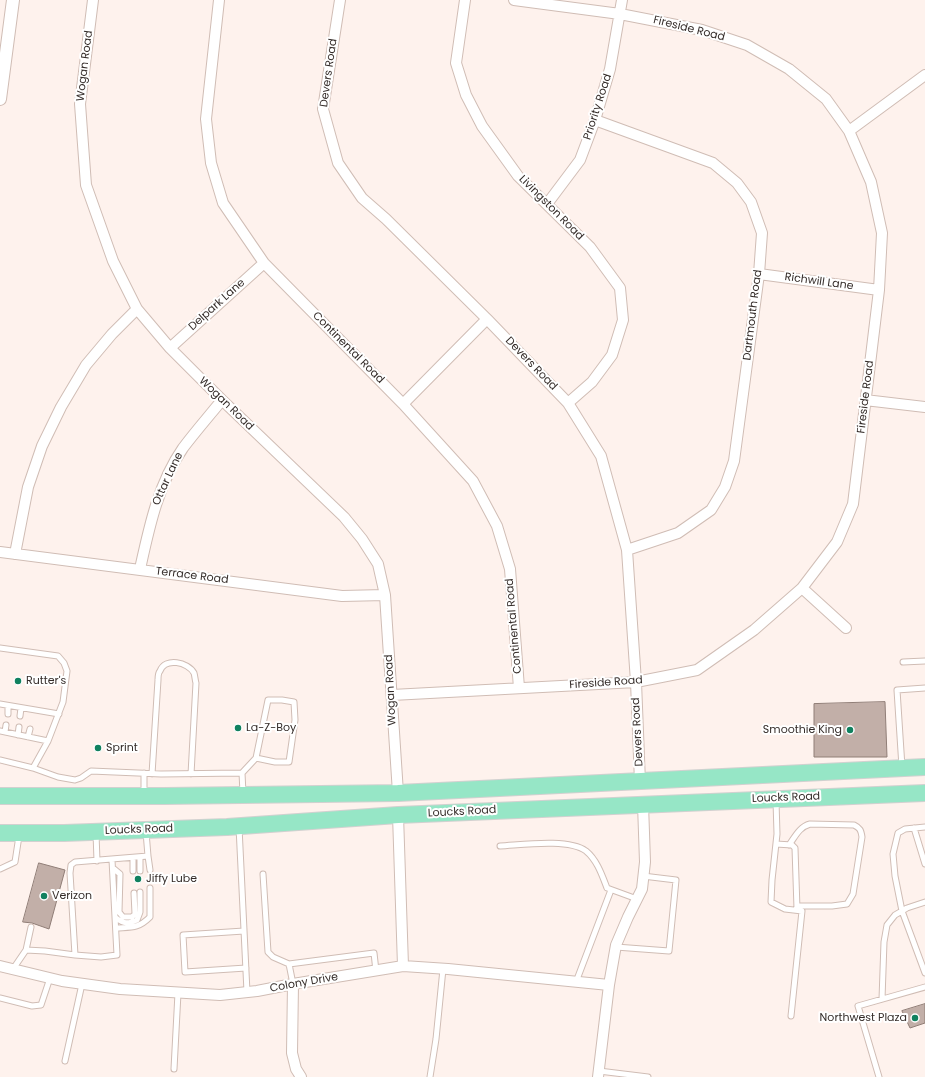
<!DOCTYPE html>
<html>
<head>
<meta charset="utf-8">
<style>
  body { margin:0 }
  canvas { display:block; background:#fef2ed }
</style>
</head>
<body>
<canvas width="925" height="1077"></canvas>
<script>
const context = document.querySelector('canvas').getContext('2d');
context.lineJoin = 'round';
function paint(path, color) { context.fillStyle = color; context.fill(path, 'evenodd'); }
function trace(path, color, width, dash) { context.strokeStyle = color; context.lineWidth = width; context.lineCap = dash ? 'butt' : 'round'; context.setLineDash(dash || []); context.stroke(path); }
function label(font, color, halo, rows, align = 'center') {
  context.font = font + ' Poppins,sans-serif'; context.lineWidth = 4; context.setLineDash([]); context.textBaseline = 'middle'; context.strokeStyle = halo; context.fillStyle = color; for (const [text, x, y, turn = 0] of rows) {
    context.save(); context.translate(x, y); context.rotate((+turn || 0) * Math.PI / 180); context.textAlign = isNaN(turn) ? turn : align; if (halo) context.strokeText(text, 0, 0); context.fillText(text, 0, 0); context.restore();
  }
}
const building = new Path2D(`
  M885 702 887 757H814V704Z
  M39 863 65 870 49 929 32 923 23 922Z
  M925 1004V1023L910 1028 902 1011Z`);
const service = new Path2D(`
  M0 648 58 656 64 663 67 671 63 702 48 741 33 768
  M903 662 925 661
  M0 704 59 714
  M8 714V706
  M20 716 21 708
  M0 731 48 741
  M5 732 6 725
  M18 735 19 727
  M28 737 30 729
  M0 760 33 768 58 777 75 780 81 778 91 771 161 774 242 773 243 793
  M902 767 897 690 925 688
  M242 773 256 758 268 700H282L294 702 295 720 289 762H275L256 758
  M152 774 158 680C158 677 158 673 160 671 165 657 188 662 194 673 195 676 195 680 196 683L191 774
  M144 793V773
  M776 801 777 834 772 880 771 902 785 909 802 911 791 1016
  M239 827 247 992
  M925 827 905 829 898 833 893 854 895 876 902 911 925 973
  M914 828 925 864
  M96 833 97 861
  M776 844 792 845 795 848 797 909
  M789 845C795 837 799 827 810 824L854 825C860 828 861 830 862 837L853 894 847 904 832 906H797
  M500 846C521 845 568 838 586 851 597 860 602 875 607 888L637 899
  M148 856 150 870
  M140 857V871
  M133 858V871
  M112 860 117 955 101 957 75 955 70 873 71 865 75 862 148 856 146 832
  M0 869 15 862 19 836
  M114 869 120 874 119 912 123 917H132L135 914 134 893
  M263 874 268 952 273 957 289 964 374 953 376 971
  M116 918C124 924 128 924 137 920L140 912V892
  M116 928C131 927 138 929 150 917V888
  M244 931 183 935 185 972 246 968
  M616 947 669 951 676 880 643 876
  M26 950 31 927
  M289 964 293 984
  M13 969 26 950 45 951 75 955
  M576 982 611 890
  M0 998 32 1006 41 1005 50 978
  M882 999 884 942 887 925 895 915 907 908 925 902
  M65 1061 82 984
  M174 1069 178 993
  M599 1071 648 1077
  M430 1077 436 1039 443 969
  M879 1077 858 1006 925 987`);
const minor = new Path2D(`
  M93 0 80 104 86 185 113 261 137 309 170 348 222 400 344 517 362 539 378 564 385 595 398 793
  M219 0 206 119 211 163 223 203 264 263 403 404 473 481 497 526 510 569 519 688
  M340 0 323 109 338 163 362 198 386 219 487 319 568 403 601 456 627 550 636 682 640 782
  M465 0 456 63 466 95 482 126 518 176 590 247 620 288 623 320 612 355 592 382 568 403
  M595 120 713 163 737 183 751 202 762 233 759 274 734 461 725 487 711 510 678 533 627 550
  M849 131 925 75
  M547 204 580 160 595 120 610 69 622 0
  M759 274 879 290
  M170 348 264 263
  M865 400 925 407
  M403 404 487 319
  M0 552 342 596 385 595
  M15 554 28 487 42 446 61 407 86 365 112 334 137 309
  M140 569C149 528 158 484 183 448 195 432 209 416 222 400
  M802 588 846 628
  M392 695 636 682 697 670 754 630 802 588 837 542 853 504 879 290 882 233 871 182 849 131 826 99 789 69 747 45 702 30 620 14 514 0
  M398 815 403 966
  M0 966 62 981 120 989 220 995 257 991 293 984 403 966 448 969 609 985
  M293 984 292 1053 296 1069 301 1077
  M598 1077 609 985 616 945 628 917 642 889 645 862 643 804`);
const tertiary = new Path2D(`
  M0 99 13 0`);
const trunk = new Path2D(`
  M0 796H164L398 793 925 767
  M0 833H64L227 827 398 815 925 793`);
const markers = [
  [18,681,4,"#10815f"],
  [238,728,4,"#10815f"],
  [850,730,4,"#10815f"],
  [98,748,4,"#10815f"],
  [138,879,4,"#10815f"],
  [44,896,4,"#10815f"],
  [915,1018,4,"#10815f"]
];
const streetNames = [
  ["Fireside Road",689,29,14],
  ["Wogan Road",85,66,-83],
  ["Devers Road",329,73,-82],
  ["Priority Road",598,107,-72],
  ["Livingston Road",551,208,45],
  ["Richwill Lane",819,282,8],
  ["Delpark Lane",217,305,-42],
  ["Dartmouth Road",753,315,-83],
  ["Continental Road",348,348,45],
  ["Devers Road",531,364,46],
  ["Fireside Road",866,397,-83],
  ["Wogan Road",226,404,44],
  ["Ottar Lane",168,479,-65],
  ["Terrace Road",192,576,7],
  ["Continental Road",514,626,-95],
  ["Fireside Road",606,683,-4],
  ["Wogan Road",391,690,-93],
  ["Devers Road",638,732,-93],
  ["Loucks Road",786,798,-2],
  ["Loucks Road",462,812,-3],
  ["Loucks Road",139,830,-2],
  ["Colony Drive",304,983,-10]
];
const poiNames = [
  ["Rutter's",26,681],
  ["La-Z-Boy",246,728],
  ["Smoothie King",842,730,"right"],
  ["Sprint",106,748],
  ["Jiffy Lube",146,879],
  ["Verizon",52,896],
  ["Northwest Plaza",907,1018,"right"]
];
paint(building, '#c2afa8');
trace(building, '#907e77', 1);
trace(service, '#d0bdb5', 7);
trace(minor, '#d0bdb5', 12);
trace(tertiary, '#d0bdb5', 14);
trace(trunk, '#d2d1d0', 18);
trace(service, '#fff', 5);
trace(minor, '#fff', 10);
trace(tertiary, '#fff', 12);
trace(trunk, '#96e6c6', 16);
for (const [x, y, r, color] of markers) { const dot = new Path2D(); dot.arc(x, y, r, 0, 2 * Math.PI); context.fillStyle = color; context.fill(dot); trace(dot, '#fff', 1.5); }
label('11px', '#342c29', '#fff', streetNames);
label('11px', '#342c29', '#fff', poiNames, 'left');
</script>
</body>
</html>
